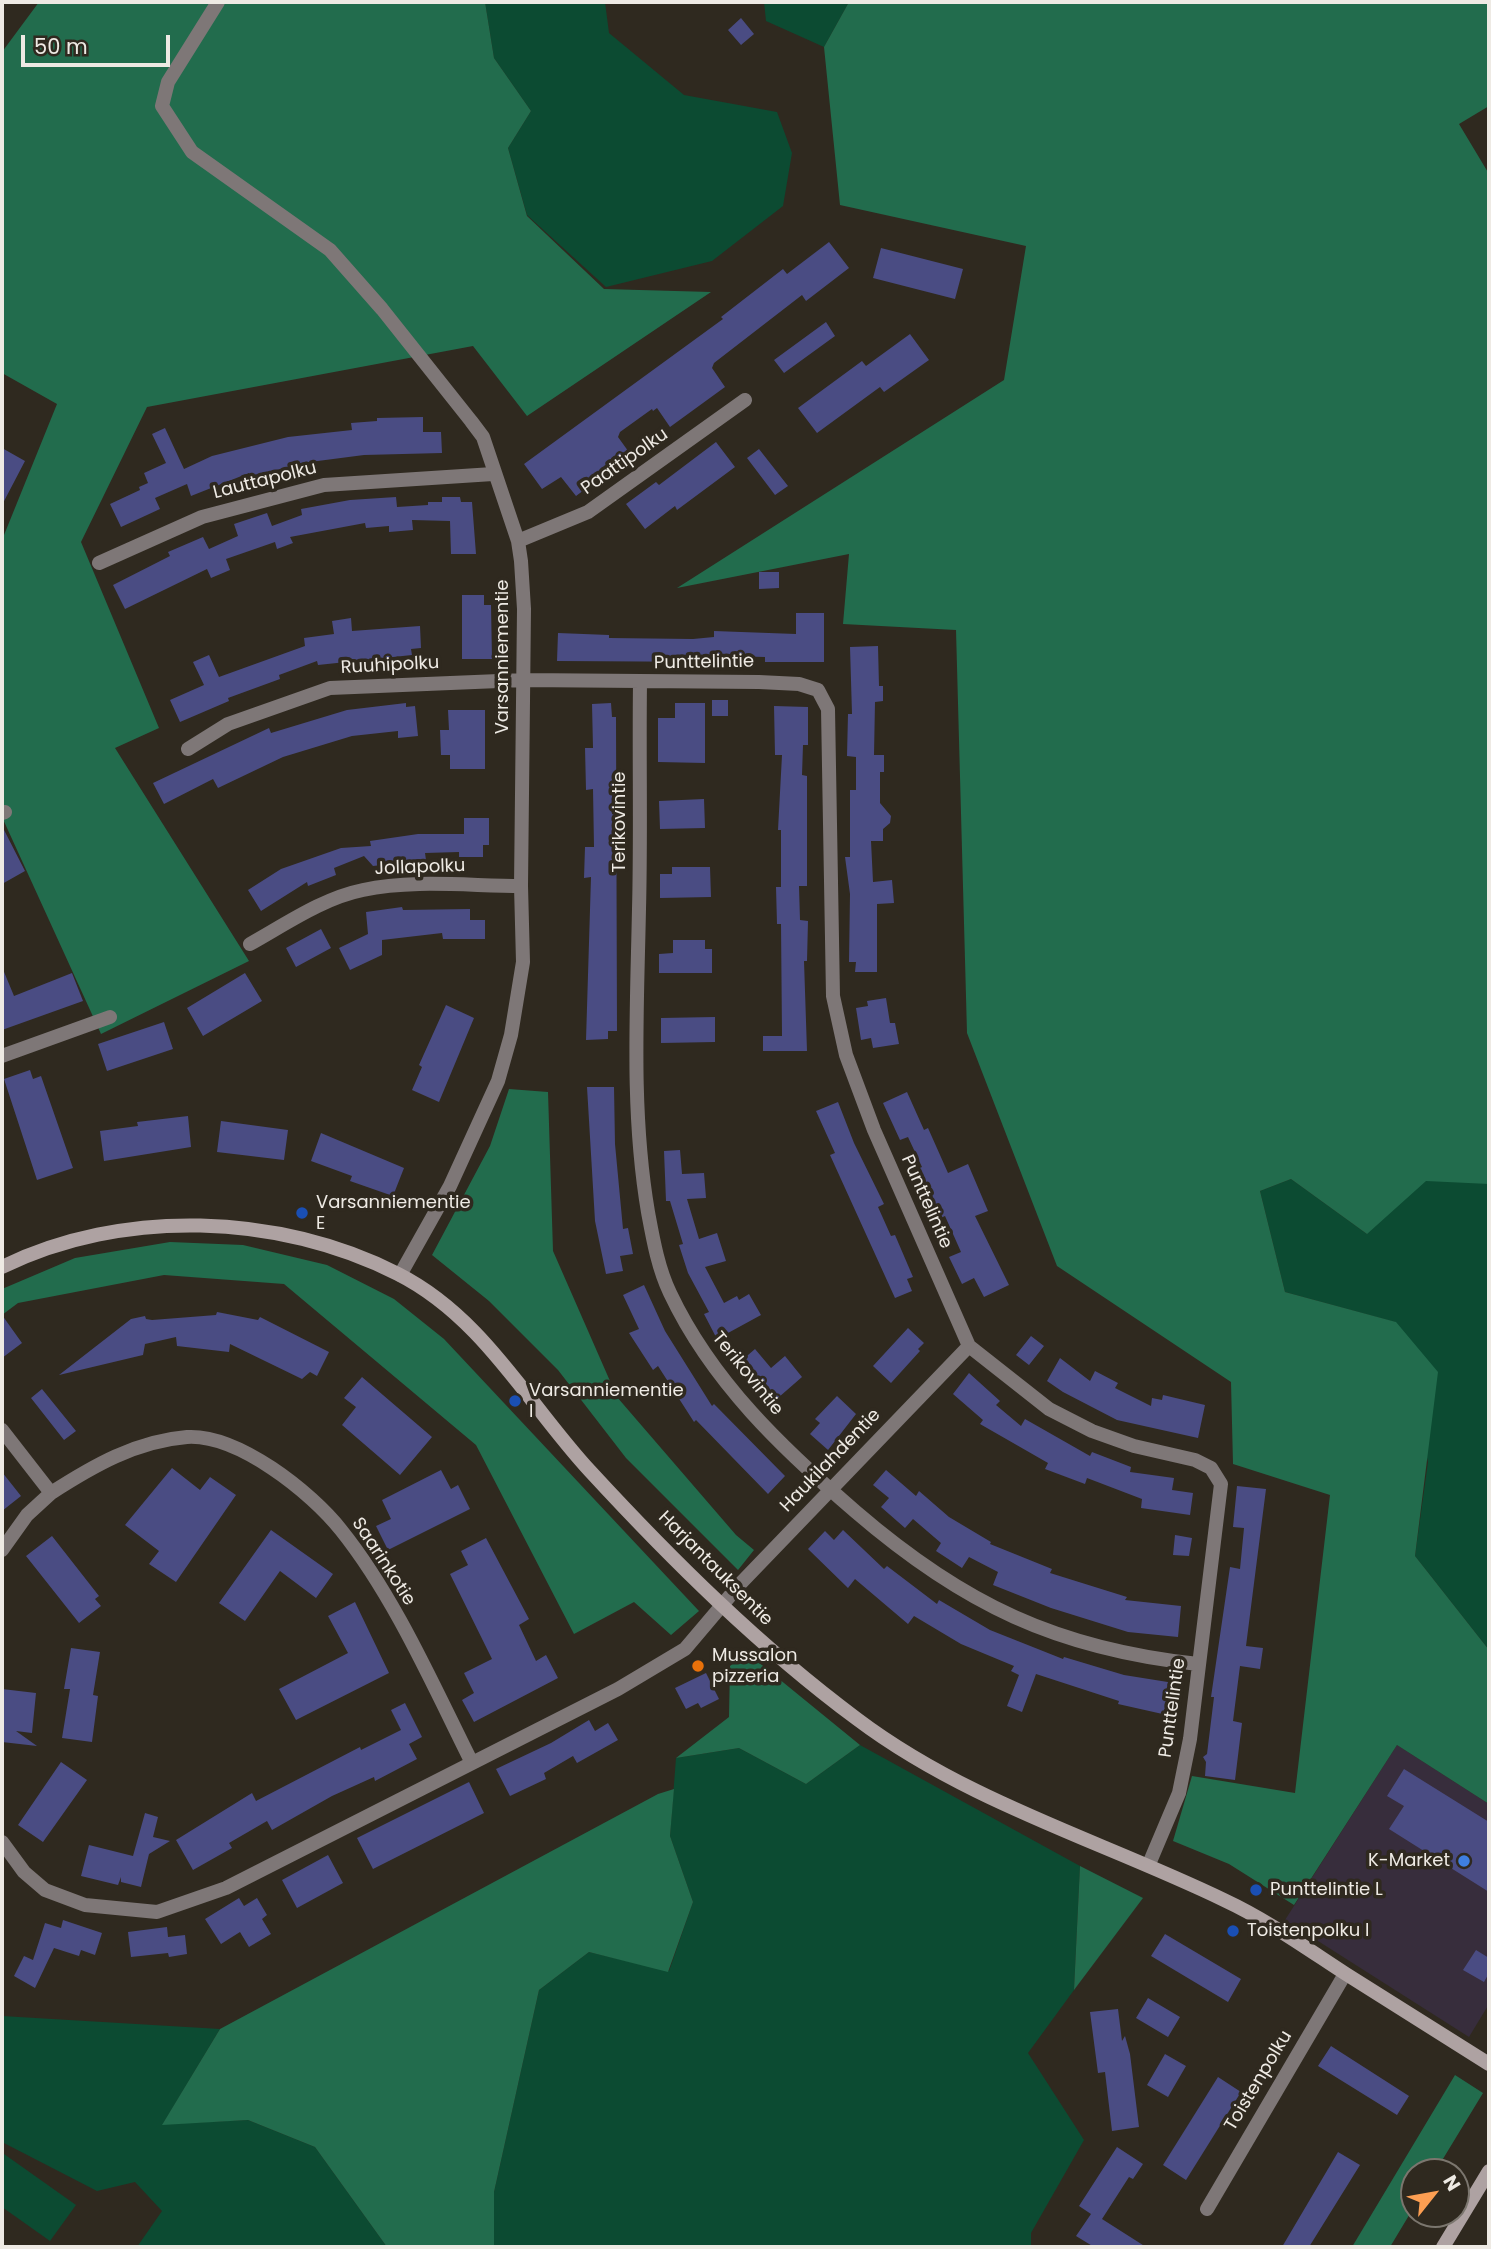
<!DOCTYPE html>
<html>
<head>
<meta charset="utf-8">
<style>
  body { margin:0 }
  #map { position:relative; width:1491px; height:2249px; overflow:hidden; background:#2f291f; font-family:Poppins,sans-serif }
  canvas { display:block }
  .frame { position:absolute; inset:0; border:4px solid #eeeae4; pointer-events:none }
  .north { position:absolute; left:1400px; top:2158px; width:70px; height:70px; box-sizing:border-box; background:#2f291f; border:2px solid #7b766e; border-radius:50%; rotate:59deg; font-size:19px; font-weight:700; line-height:28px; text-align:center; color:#eeeae4 }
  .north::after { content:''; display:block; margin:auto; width:24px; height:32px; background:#fc9e52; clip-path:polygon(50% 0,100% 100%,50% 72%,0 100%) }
  .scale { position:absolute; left:21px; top:35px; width:149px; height:32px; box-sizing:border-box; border:4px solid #eeeae4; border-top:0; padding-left:9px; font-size:21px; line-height:24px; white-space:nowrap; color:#eeeae4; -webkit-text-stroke:5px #2f291f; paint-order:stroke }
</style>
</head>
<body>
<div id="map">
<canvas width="1491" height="2249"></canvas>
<div class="frame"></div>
<div class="north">N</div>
<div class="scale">50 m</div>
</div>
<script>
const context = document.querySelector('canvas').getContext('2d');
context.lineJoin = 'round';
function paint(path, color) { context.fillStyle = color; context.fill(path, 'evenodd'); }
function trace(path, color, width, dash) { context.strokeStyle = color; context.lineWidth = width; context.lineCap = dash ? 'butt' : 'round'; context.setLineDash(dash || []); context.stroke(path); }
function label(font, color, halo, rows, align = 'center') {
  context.font = font + ' Poppins,sans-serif'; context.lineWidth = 7; context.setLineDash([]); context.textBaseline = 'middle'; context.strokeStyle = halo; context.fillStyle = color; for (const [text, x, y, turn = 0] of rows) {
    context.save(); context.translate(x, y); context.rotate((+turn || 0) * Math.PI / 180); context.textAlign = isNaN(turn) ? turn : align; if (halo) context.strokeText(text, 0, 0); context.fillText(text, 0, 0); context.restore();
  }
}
const commercial = new Path2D(`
  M1397 1745 1489 1804V2004L1469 2037 1285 1920Z`);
const green = new Path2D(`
  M485 2H605L609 33 684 95 777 112 792 153 783 206 712 261 606 287 527 215 508 148 531 111 494 58Z
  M764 2H849L824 47 766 21Z
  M1359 1107 1489 1177V1650L1415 1556 1428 1462 1395 1322 1285 1292 1260 1191 1291 1179 1367 1234Z
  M860 1745 1080 1866 1074 1990 1028 2053 1084 2140 1031 2233V2247H494V2192L539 1990 589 1952 669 1971 693 1902 670 1836 676 1758 739 1748 806 1784Z
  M2 2016 220 2029 163 2124 248 2120 315 2147 387 2247H137L162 2211 135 2182 97 2191 2 2142Z
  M4 2154 76 2205 50 2241 2 2207Z`);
const forest = new Path2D(`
  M39 2H485L494 58 531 111 508 148 527 216 604 289 711 292 527 416 473 346 147 407 81 542 159 728 115 748 249 961 101 1034 2 817V540L57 404 2 373V52Z
  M849 2H1489V106L1459 124 1489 174V1184L1426 1181 1367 1234 1291 1179 1260 1191 1285 1292 1396 1322 1438 1372 1415 1556 1489 1650V1804L1397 1745 1294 1905 1229 1864 1173 1841 1192 1776 1295 1793 1330 1495 1233 1464 1231 1382 1057 1266 967 1033 956 630 843 624 849 554 677 588 1004 380 1026 246 840 205 824 47Z
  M509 1089 548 1092 553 1251 617 1397 736 1535 754 1550 738 1570 626 1458 558 1370 489 1301 432 1255 490 1146Z
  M170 1242 243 1245 327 1265 394 1299 444 1339 699 1611 671 1635 634 1602 574 1634 476 1445 284 1284 164 1275 18 1303 2 1315V1289L75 1258Z
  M746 1652 860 1745 806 1784 739 1748 676 1758 729 1717 730 1666Z
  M674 1789 670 1836 693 1902 668 1972 589 1952 539 1990 494 2192V2247H387L315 2147 248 2120 162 2125 220 2029 658 1794Z
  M1080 1866 1143 1898 1074 1990Z
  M1455 2075 1483 2093 1435 2172H1414V2207L1390 2247H1352Z`);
const building = new Path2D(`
  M741 18 754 34 741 45 728 30Z
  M829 242 849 268 806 301 802 295 714 363 712 368 725 387 670 427 657 408 653 411 652 409 620 432 618 437 631 455 576 496 561 477 542 489 524 464 723 319 721 317 783 269 787 274Z
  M881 248 963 269 955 299 873 278Z
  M826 322 835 336 784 373 774 360Z
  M910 334 929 360 884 392 880 387 817 433 798 408 862 361 866 366Z
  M423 417V432H441L442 453 364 455 310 462 250 476 249 473 191 496 187 484 155 498 160 509 121 527 110 504 140 490 139 487 148 483 144 473 166 463 152 434 165 428 184 469 212 456 288 437 352 430 351 423 377 421V418Z
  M716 442 735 467 677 510 675 506 645 529 626 504 656 482 659 485Z
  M2 448 25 461 2 505Z
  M759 449 788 486 775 495 747 458Z
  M396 497 397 507 428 505V502H442V497H460L461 502H472L476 554H451L450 521 412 520 413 530 389 532V526L366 528 365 523 290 537 293 543 277 549 275 542 226 559 230 570 211 578 207 569 125 609 113 585 170 556 168 552 203 537 209 549 238 536 234 524 267 513 272 526 302 515 301 509 350 500Z
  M759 572H779V588L759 589Z
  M462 595H484V605H491L492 659H462Z
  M796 613H824V662H765V657L727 656V662L557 661 558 633 609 635V638L693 639 714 637V631L796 634Z
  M351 618 352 631 420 626 421 648 411 649 412 655 318 665 317 661 279 675 280 679 228 698 229 701 180 722 170 700 204 685 193 662 209 655 219 677 305 646 304 638 334 634 332 621Z
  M878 646 879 686H883V701L875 702 874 755H884V772H880V803L891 816 890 823 883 829V841H871L873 882 892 880 894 903 877 904V972H855L856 962H849L850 894 845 857H850V790H856V757L847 756 848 714H852L850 647Z
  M712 700H728V716H712Z
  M406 703V707L415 706 418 736 398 738V731L352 736 283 757 218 788 213 779 164 804 153 783 269 728 271 733 347 710Z
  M611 703 612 717H616L617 1031H608V1039L586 1040 591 877 584 878 585 847H594L593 789 586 790 585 748H593L592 704Z
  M675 703H705V763L658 762V718H675Z
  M774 706 808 707V745H803L802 775 807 776V886H799L800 920 808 921 807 961H804L807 1051H763V1036H782L781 924H777L776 887H781V830H778L782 755H775Z
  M448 710H485V769H450V755H441L440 730H449Z
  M704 799 705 828 660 829 659 801Z
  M464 818H489V845H483V857H459V852L425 853 426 860 373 866 364 856 334 868 336 875 308 886 307 882 261 911 248 890 281 869 341 848 371 846 370 841 418 834H464Z
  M2 826 25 871 2 884Z
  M672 867H710L711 897 660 898V874H672Z
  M402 907 403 910 470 909V920H485V939H443L442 933 382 940V955L350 970 339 948 368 934 366 912Z
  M321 929 331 948 296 967 286 948Z
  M673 940H705V949H712V973H659V954L673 953Z
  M2 967 14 996 72 973 83 1001 2 1030Z
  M245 973 262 1001 203 1036 187 1008Z
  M886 998 890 1023H895L899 1044 873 1048 871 1038 861 1040 856 1008 868 1006 867 1001Z
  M446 1005 474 1018 439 1102 412 1090 422 1067 419 1065Z
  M715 1017V1042L661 1043V1018Z
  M164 1022 173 1049 107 1071 98 1044Z
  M30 1070 33 1079 41 1076 73 1168 37 1180 4 1079Z
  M587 1087H614L615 1144 623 1229 628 1228 633 1254 620 1256 623 1271 606 1274 595 1221Z
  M907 1092 924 1130 928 1128 948 1173 968 1164 988 1211 975 1216 1009 1285 984 1297 974 1278 962 1284 949 1257 961 1252 945 1216 934 1221 913 1171 922 1167 908 1137 900 1140 883 1103Z
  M838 1102 854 1143 884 1204 878 1207 891 1236 895 1235 913 1277 907 1279 912 1291 895 1298 830 1155 835 1153 816 1111Z
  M188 1116 191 1147 104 1161 100 1131 138 1126 137 1122Z
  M221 1121 288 1130 284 1160 217 1152Z
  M321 1133 404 1168 393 1196 350 1181 352 1176 311 1161Z
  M680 1150 682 1174 704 1173 706 1198 687 1199 699 1239 717 1233 726 1261 705 1267 724 1303 737 1296 739 1300 749 1294 761 1315 717 1339 704 1314 709 1312 688 1273 679 1245 683 1244 670 1201H666L664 1151Z
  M644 1285 665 1331 712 1406 714 1404 785 1476 768 1494 696 1420 694 1422 658 1366 653 1370 629 1333 639 1329 623 1295Z
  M217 1312 258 1320 260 1317 329 1352 317 1376 310 1372 302 1379 230 1344 229 1352 177 1346 176 1337 145 1344 143 1355 59 1375 131 1319 145 1316 146 1319 152 1320 216 1315Z
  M2 1315 22 1343 2 1358Z
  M908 1328 924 1343 918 1349 920 1351 891 1383 873 1366Z
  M1031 1336 1044 1346 1029 1365 1016 1355Z
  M755 1349 771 1368 785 1356 802 1377 771 1404 753 1384 758 1380 741 1361Z
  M1060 1358 1090 1381 1095 1371 1118 1383 1115 1388 1151 1406 1152 1398 1162 1400 1163 1395 1205 1405 1198 1438 1117 1420 1063 1392 1047 1381Z
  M969 1373 1000 1401 996 1405 1021 1426 1025 1419 1090 1456 1092 1452 1131 1467 1130 1472 1174 1478 1172 1490 1193 1493 1190 1515 1141 1508 1142 1499 1087 1478 1085 1484 1045 1469 1048 1463 980 1424 983 1420 953 1394Z
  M362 1377 432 1437 400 1475 342 1425 356 1407 344 1398Z
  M42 1389 76 1431 64 1440 31 1398Z
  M837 1396 856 1414 828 1450 810 1434 820 1423 815 1419Z
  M172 1468 200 1490 210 1477 236 1495 176 1582 149 1564 159 1551 125 1525Z
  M441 1470 451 1489 458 1485 470 1509 388 1550 376 1526 391 1519 382 1500Z
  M886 1470 916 1496 919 1491 949 1517 991 1542 990 1544 1052 1569 1050 1573 1127 1597 1125 1600 1181 1606 1178 1637 1128 1632 1051 1608 993 1585 998 1572 969 1557 962 1568 936 1551 941 1543 913 1519 905 1528 881 1507 889 1498 873 1485Z
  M2 1472 21 1496 2 1511Z
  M1237 1486 1266 1489 1246 1646 1263 1648 1260 1669 1240 1666 1233 1721 1242 1723 1235 1780 1205 1776 1206 1762 1203 1757 1207 1754 1214 1697H1211L1230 1567 1240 1569 1244 1528 1233 1527Z
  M271 1530 333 1574 316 1598 280 1571 245 1621 219 1603Z
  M843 1530 884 1569 887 1566 937 1604 939 1600 990 1630 1063 1659 1064 1657 1124 1675 1174 1683 1167 1715 1118 1704 1119 1701 1036 1674 1022 1712 1007 1706 1019 1675 1011 1671 1014 1666 961 1644 914 1616 908 1624 855 1579 848 1588 808 1549 825 1531 834 1540Z
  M1175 1535 1192 1538 1189 1556 1173 1555Z
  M52 1536 99 1596 95 1599 101 1606 79 1623 26 1556Z
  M486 1538 529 1619 519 1625 536 1661 546 1655 558 1678 474 1722 462 1700 474 1693 464 1673 492 1659 450 1574 468 1565 461 1551Z
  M355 1602 389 1673 296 1720 279 1689 348 1653 328 1616Z
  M71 1648 100 1652 93 1695 98 1696 92 1742 62 1738 70 1689H64Z
  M706 1673 719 1699 701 1708 698 1703 686 1709 675 1688Z
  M2 1689 36 1693 32 1733 16 1731 37 1746 2 1742Z
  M405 1703 422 1737 409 1744 417 1759 375 1781 374 1777 332 1796 272 1830 267 1821 229 1843 232 1848 193 1870 176 1840 252 1793 256 1801 360 1747 361 1750 401 1730 391 1710Z
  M589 1720 595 1731 608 1723 618 1740 577 1763 573 1756 544 1773 546 1779 510 1796 496 1769 551 1743Z
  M61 1762 87 1780 43 1842 18 1825Z
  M1404 1769 1489 1822V1892L1389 1829 1404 1806 1387 1796Z
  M469 1782 484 1813 373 1869 357 1838Z
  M145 1813 158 1817 153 1837 170 1841 149 1854 141 1887 121 1882V1877L118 1885 81 1876 89 1845 133 1856Z
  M328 1855 343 1883 297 1908 282 1880Z
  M239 1898 244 1906 257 1898 267 1915 262 1919 271 1934 249 1947 240 1932 221 1944 205 1919Z
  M63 1920 102 1933 95 1955 81 1950 79 1956 54 1948 35 1988 14 1976 24 1956 33 1960 45 1923 61 1928Z
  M167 1927 168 1937 185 1935 187 1954 169 1957 168 1953 131 1957 128 1932Z
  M1165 1934 1241 1979 1228 2002 1151 1956Z
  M1476 1950 1489 1958V1973L1484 1982 1463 1970Z
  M1148 1998 1180 2017 1168 2037 1136 2018Z
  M1118 2009 1122 2041 1125 2036 1130 2054 1139 2127 1112 2131 1105 2072 1098 2073 1090 2012Z
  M1331 2046 1409 2096 1397 2115 1318 2066Z
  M1165 2054 1186 2066 1168 2097 1147 2085Z
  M1218 2077 1241 2092 1186 2180 1163 2165Z
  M1117 2147 1143 2164 1133 2179 1129 2177 1102 2219 1146 2247H1094L1076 2236 1091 2214 1079 2206Z
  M1338 2152 1360 2165 1309 2247H1282Z`);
const street = new Path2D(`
  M218 2 168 82 162 106 192 152 330 250 382 309 471 421 483 437 518 541 521 561 524 609 521 886 523 962 511 1035 498 1081 450 1186 400 1275
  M518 541 588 512 745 400
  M99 563 202 517 324 485 493 474
  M640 683C639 758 641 834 639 909 637 1011 631 1112 648 1212 653 1239 658 1268 670 1293 712 1382 783 1449 856 1512 963 1604 1057 1649 1198 1664
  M188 749 228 724 330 688 523 680 759 682 799 684 818 690 828 709 833 996 846 1055 874 1130 969 1346 1049 1409 1092 1431 1134 1446 1195 1460 1211 1468 1221 1484 1190 1739 1179 1793 1149 1864
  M2 813 5 812
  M250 944C286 924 323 898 363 890 413 879 470 886 521 886
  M2 1056 110 1017
  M2 1430 51 1493 27 1515 2 1550
  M51 1493C93 1466 136 1441 187 1437 238 1434 311 1492 341 1530 394 1596 433 1685 471 1761
  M2 1842 24 1872 45 1890 85 1905 157 1912 226 1888 618 1689 685 1649 740 1584 969 1346
  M1207 2209 1345 1974`);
const secondary = new Path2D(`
  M2 1267C122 1208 279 1213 398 1274 483 1317 528 1404 590 1471 672 1560 760 1647 857 1719 967 1802 1102 1841 1224 1900 1267 1920 1306 1948 1346 1974 1393 2004 1441 2034 1489 2064
  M1443 2247 1489 2171`);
const markers = [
  [302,1213,7,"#1a4fb4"],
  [515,1401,7,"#1a4fb4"],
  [698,1666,7,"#e8710a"],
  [1464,1861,7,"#3f7fe0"],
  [1256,1890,7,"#1a4fb4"],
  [1233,1931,7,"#1a4fb4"]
];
const streetNames = [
  ["Paattipolku",625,462,-35],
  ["Lauttapolku",265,481,-14],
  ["Varsanniementie",503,657,-90],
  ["Punttelintie",704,663,-1],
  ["Ruuhipolku",390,666,-3],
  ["Terikovintie",620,822,-90],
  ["Jollapolku",420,868,-2],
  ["Punttelintie",926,1202,66],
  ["Terikovintie",747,1374,51],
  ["Haukilahdentie",831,1461,-46],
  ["Saarinkotie",383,1562,57],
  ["Harjantauksentie",715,1569,45],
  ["Punttelintie",1173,1708,-82],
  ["Toistenpolku",1259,2081,-59]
];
const poiNames = [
  ["Varsanniementie",316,1203],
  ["E",316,1224],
  ["Varsanniementie",529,1391],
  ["I",529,1412],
  ["Mussalon",712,1656],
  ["pizzeria",712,1677],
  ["K-Market",1450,1861,"right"],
  ["Punttelintie L",1270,1890],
  ["Toistenpolku I",1247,1931]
];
paint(commercial, '#372d3c');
paint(green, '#0c4b32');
paint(forest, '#226c4d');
paint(building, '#4a4c83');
trace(street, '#7e7777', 14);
trace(secondary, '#aea2a2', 14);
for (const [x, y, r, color] of markers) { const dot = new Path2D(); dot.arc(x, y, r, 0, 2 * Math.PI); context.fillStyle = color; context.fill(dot); trace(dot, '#2f291f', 2.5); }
label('18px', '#eeeae4', '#2f291f', streetNames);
label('18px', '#eeeae4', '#2f291f', poiNames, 'left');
</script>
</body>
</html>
